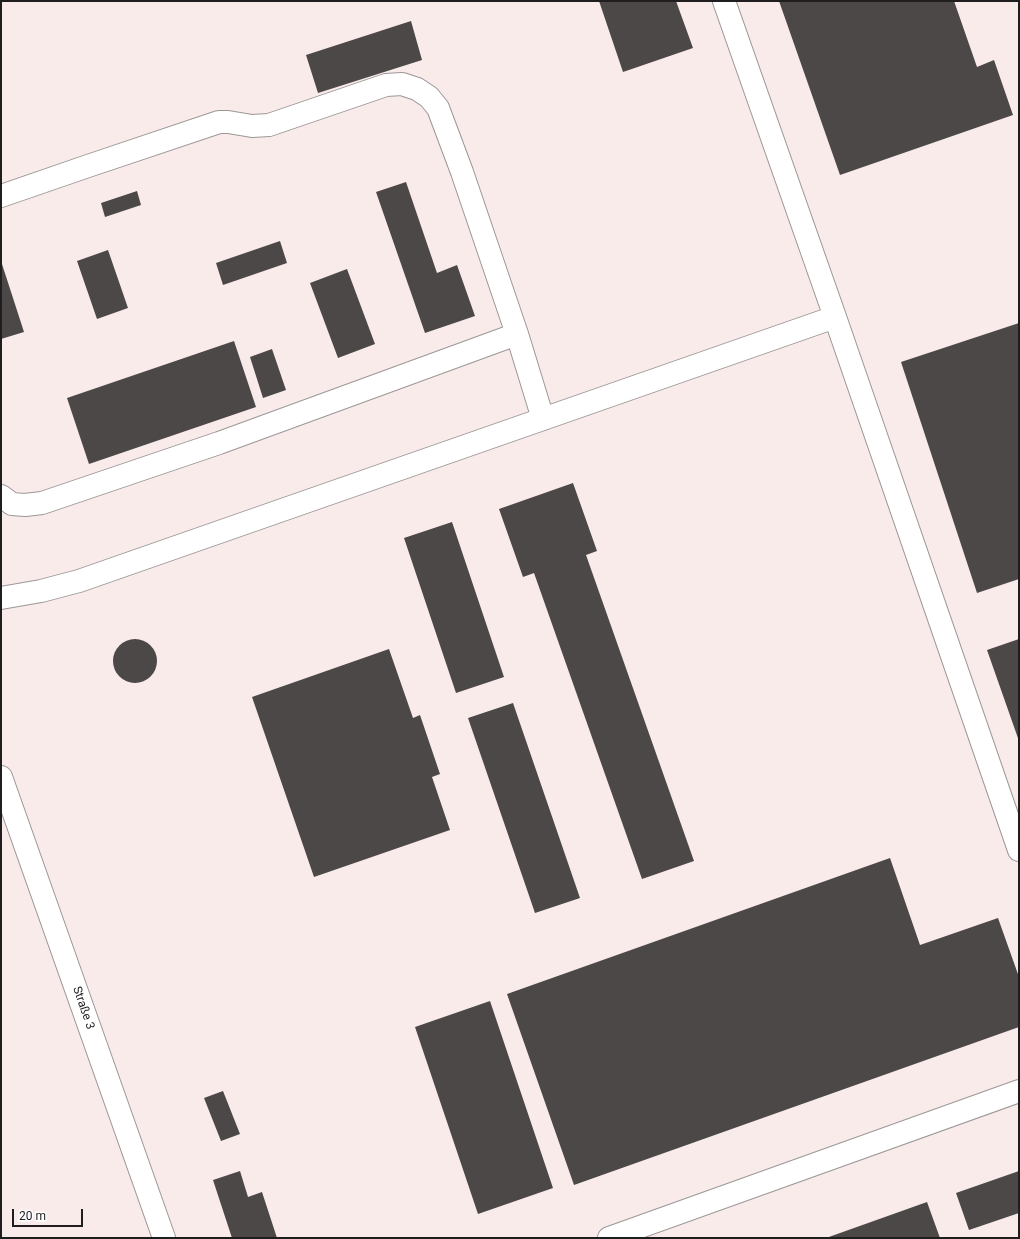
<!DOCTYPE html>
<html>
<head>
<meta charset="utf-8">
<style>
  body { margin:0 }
  #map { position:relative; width:1020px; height:1239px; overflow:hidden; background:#fdf8f7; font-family:Roboto,sans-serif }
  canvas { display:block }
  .frame { position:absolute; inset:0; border:2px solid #1f1d1d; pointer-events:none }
  .scale { position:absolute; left:12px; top:1209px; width:71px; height:18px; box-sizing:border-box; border:2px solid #1f1d1d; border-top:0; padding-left:5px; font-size:12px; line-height:14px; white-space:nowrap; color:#1f1d1d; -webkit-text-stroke:3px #fff; paint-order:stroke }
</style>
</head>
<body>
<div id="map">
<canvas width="1020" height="1239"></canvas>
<div class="frame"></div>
<div class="scale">20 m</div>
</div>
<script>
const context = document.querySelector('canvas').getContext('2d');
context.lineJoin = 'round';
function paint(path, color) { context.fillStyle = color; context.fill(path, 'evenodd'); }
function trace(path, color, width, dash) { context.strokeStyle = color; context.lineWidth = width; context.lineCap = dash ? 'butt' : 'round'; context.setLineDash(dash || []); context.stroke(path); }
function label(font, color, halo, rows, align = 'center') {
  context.font = font + ' Roboto,sans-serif'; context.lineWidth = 4; context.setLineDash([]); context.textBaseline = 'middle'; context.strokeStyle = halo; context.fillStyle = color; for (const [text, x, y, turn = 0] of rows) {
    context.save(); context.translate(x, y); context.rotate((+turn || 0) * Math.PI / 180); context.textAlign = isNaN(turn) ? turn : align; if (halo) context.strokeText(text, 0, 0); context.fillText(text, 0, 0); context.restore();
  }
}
const built = new Path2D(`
  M1 1H1019V1238H1Z`);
const building = new Path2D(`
  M599 1H676L693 48 623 72Z
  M779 1H954L977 67 994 60 1013 115 840 175Z
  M411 21 422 60 318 93 306 55Z
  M406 182 437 273 457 265 475 316 425 333 376 192Z
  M137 191 141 205 105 217 101 203Z
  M280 241 287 263 223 285 216 263Z
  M108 250 128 308 97 319 77 261Z
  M1 261 24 332 1 339Z
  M347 269 375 344 338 358 310 283Z
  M1019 323V579L977 593 901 362Z
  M234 341 256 407 89 464 67 398Z
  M272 349 286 390 263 398 250 357Z
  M573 483 597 551 586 555 694 861 642 879 534 573 523 577 499 509Z
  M452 522 504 677 456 693 404 538Z
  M113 661a22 22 0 1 1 44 0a22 22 0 1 1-44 0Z
  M1019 639V741L987 650Z
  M389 649 413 718 420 715 440 774 432 777 450 830 314 877 252 697Z
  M513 703 580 898 535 913 468 718Z
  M890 858 920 945 998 918 1019 977V1027L574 1185 507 994Z
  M490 1001 553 1188 478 1214 415 1027Z
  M223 1091 240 1134 221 1141 204 1098Z
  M240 1171 248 1197 262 1192 277 1238H232L213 1180Z
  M1019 1171V1213L969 1230 956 1193Z
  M927 1202 940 1238H826Z`);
const minor = new Path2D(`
  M724 1 835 317 1019 850
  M1 196 88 166 219 122H228L252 126 269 125 386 85 402 84 417 89 429 97 438 108 462 172 517 334 543 419
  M1 496 12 504 25 505 42 503 219 443 517 334
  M1 598 41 591 79 581 835 317
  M1 777 164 1238
  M609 1238 1019 1091`);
const streetNames = [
  ["Straße 3",83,1008,71]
];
paint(built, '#f9ebea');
paint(building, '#4c4848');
trace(minor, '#9c9797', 24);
trace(minor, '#fff', 22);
label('12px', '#1f1d1d', '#fff', streetNames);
</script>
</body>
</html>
